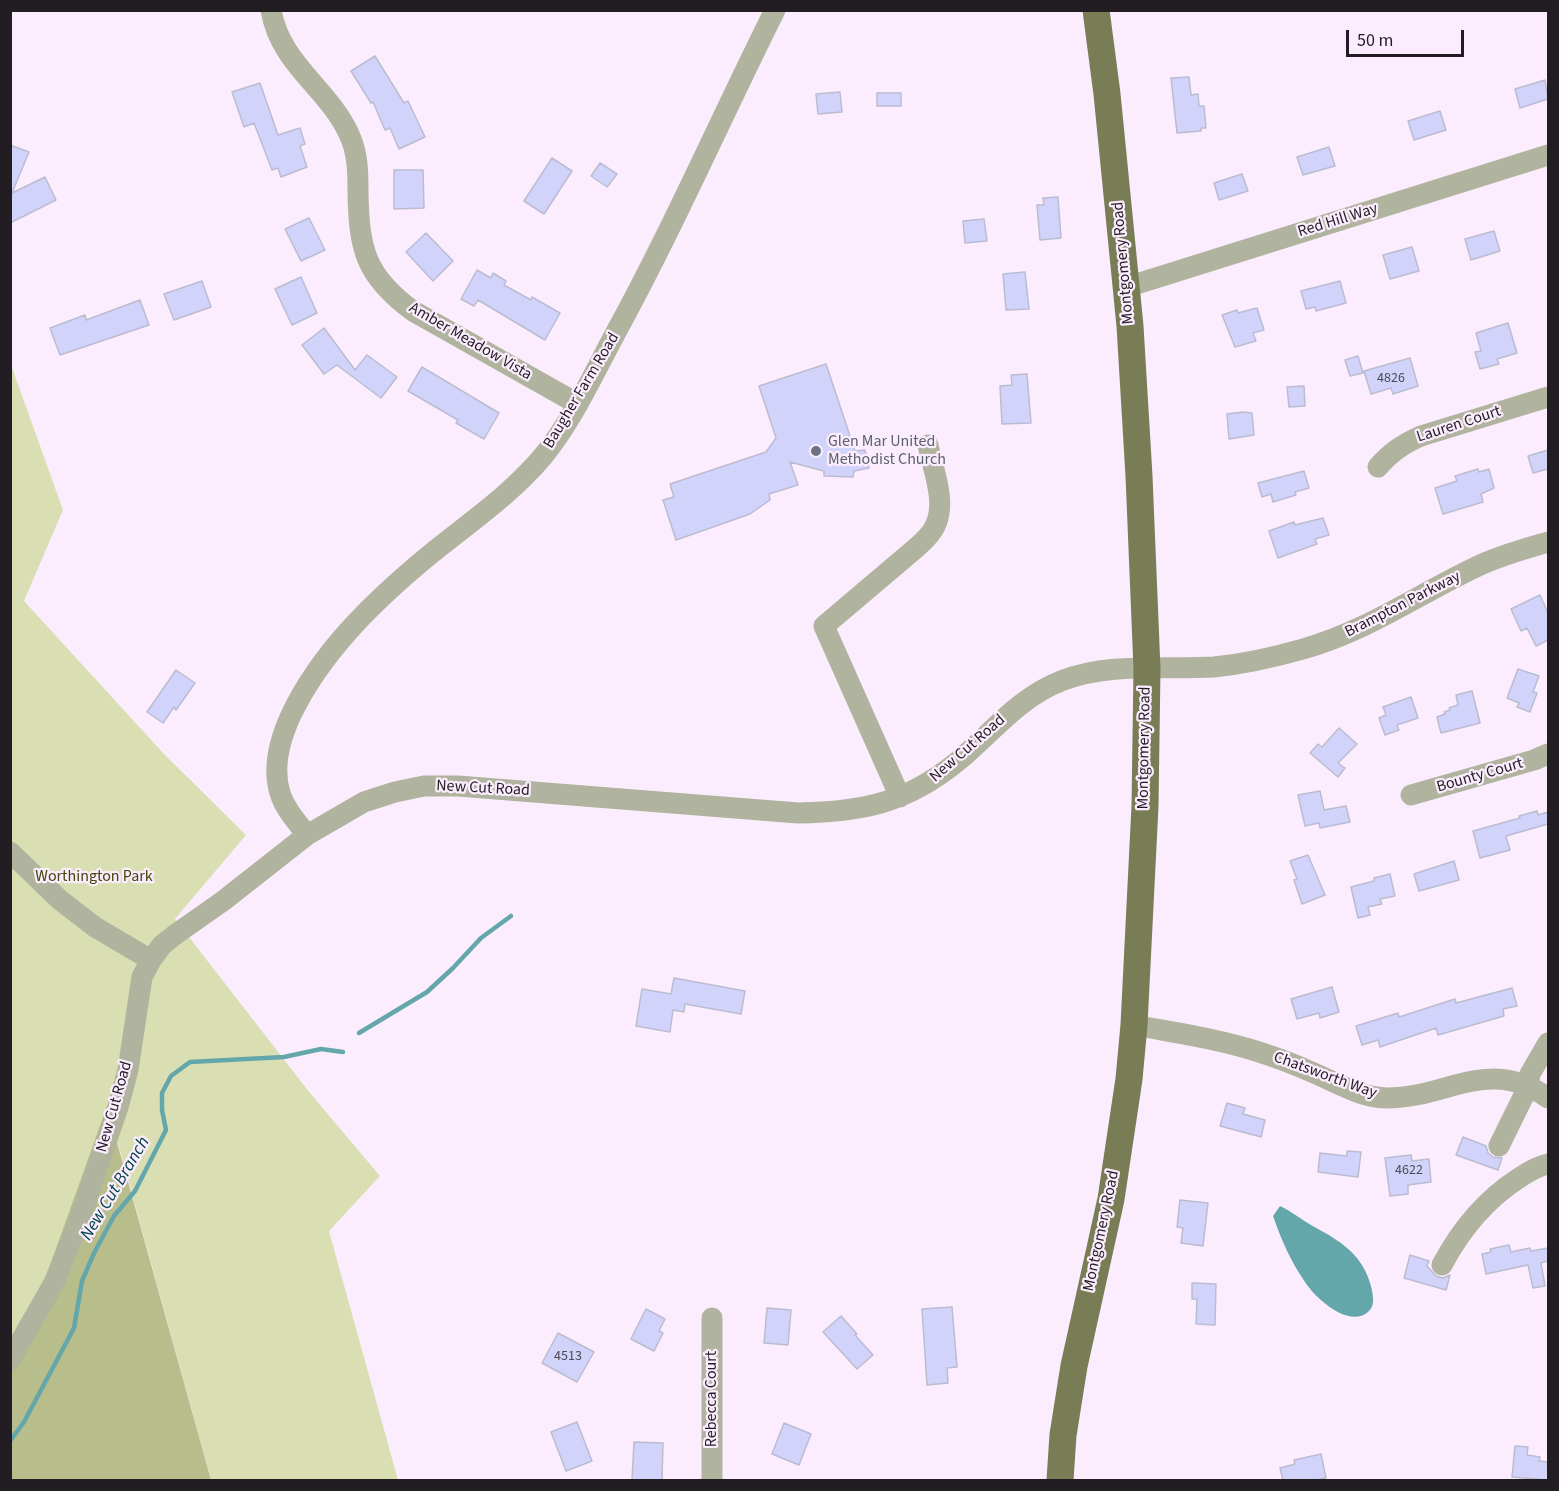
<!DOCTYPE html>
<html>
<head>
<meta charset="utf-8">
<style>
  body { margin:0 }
  #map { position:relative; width:1559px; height:1491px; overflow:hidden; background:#fcedfe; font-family:"Source Sans 3",sans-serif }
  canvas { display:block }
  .frame { position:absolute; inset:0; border:12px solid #221d23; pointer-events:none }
  .scale { position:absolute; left:1346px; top:30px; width:118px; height:27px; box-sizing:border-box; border:3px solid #221d23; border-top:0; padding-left:8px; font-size:18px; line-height:21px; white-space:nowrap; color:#221d23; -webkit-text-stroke:4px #fcedfe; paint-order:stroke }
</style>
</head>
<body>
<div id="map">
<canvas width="1559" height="1491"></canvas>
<div class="frame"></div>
<div class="scale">50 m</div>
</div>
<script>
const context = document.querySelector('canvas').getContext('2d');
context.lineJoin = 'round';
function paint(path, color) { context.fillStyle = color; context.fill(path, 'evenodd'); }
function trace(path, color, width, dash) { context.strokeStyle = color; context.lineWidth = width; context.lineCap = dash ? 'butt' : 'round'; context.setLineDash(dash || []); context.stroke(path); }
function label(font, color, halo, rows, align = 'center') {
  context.font = font + ' "Source Sans 3",sans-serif'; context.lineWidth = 4.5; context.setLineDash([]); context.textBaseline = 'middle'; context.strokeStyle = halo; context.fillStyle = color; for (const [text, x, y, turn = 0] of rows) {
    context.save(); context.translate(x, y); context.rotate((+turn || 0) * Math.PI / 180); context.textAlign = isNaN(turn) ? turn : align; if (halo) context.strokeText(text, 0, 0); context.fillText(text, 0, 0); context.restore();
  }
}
const green = new Path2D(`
  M10 362 63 510 24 601 164 754 246 835 175 919 310 1093 380 1176 329 1231 398 1480H211L108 1107 45 1279 11 1340Z`);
const forest = new Path2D(`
  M107 1106 211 1480H11V1340L45 1279Z`);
const water = new Path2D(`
  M1280 1206C1291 1211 1301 1219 1311 1225 1340 1241 1364 1254 1372 1290 1373 1297 1375 1305 1369 1311 1350 1330 1315 1298 1305 1282 1291 1262 1281 1239 1273 1216Z`);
const stream = new Path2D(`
  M359 1033 427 992 453 968 481 938 511 916
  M10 1441 24 1422 74 1328 82 1281 94 1253 114 1216 135 1191 166 1130 162 1110V1093L171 1076 190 1062 284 1057 321 1049 343 1052`);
const building = new Path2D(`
  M375 56 404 103 408 101 425 137 399 149 390 128 385 130 373 102 371 103 351 71Z
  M1189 77 1191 95 1198 94 1199 106H1204L1206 128H1201V131L1177 133 1171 78Z
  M1545 80 1548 99 1520 108 1515 89Z
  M260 83 278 135 300 128 305 144 300 146 307 167 281 177 278 168 272 170 254 123 244 127 232 92Z
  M840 92 842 112 818 114 816 94Z
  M877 93H901V106H877Z
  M1440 111 1446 130 1414 140 1408 121Z
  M10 145 29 152 12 193 45 177 56 200 10 223Z
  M1329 147 1335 166 1303 175 1297 157Z
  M552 158 572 171 544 214 524 201Z
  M600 163 617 174 607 187 591 176Z
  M394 170H423L424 208 394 209Z
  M1242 174 1248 191 1219 200 1214 183Z
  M1058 197 1061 238 1040 240 1037 205H1044L1043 198Z
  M309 218 325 250 301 261 285 229Z
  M984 219 987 241 965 243 963 221Z
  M1494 231 1500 251 1471 260 1465 239Z
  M426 233 453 261 433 281 406 252Z
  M1412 247 1419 271 1390 279 1383 255Z
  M477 270 491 278 493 273 506 281 504 285 531 300 532 297 560 313 545 340 478 300 474 306 461 299Z
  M1025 272 1029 309 1006 310 1003 274Z
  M301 277 317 313 292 325 275 289Z
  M202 281 211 307 174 320 164 294Z
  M1340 281 1346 303 1316 311 1315 307 1306 309 1301 291Z
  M140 300 149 325 60 355 50 328 85 315 86 320Z
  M1257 308 1264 330 1253 333 1256 341 1235 347 1222 315 1237 310 1238 313Z
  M1508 323 1517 353 1497 359 1499 364 1480 369 1475 352 1481 351 1476 333Z
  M324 328 355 370 367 355 397 377 381 398 337 365 324 374 302 345Z
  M1358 356 1363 373 1350 376 1345 360Z
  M1410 358 1418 386 1393 394 1391 388 1371 394 1364 371Z
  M826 364 855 451 865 450 869 468 854 471 853 477 824 476V471L790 462 798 485 769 494 770 500 750 514 676 540 663 500 674 497 670 484 766 452 776 438 759 386Z
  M422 367 499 413 484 439 456 423 458 420 408 391Z
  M1027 374 1031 423 1002 424 1000 386 1012 385 1011 375Z
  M1304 386 1305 406 1289 407 1287 387Z
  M1243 412 1252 413 1254 435 1229 439 1227 414Z
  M1548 450V469L1533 473 1528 456Z
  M1478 469 1479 472 1489 469 1494 488 1481 494 1483 502 1443 514 1435 488 1457 481 1455 476Z
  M1304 471 1309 488 1295 492 1296 495 1273 502 1271 494 1262 497 1258 483Z
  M1323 518 1329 535 1315 539 1317 544 1278 558 1269 531 1294 522 1295 525Z
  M1540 595 1548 613V640L1536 646 1527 628 1521 631 1511 609Z
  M1518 669 1539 676 1533 692 1537 693 1530 712 1517 707 1519 703 1507 698Z
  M176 670 195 683 176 710 174 707 163 723 147 712Z
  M1472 691 1480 723 1441 733 1437 717 1445 714 1444 712 1450 710 1449 708 1458 705 1456 695Z
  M1411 697 1418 718 1397 725 1399 730 1385 735 1379 718 1386 715 1383 707Z
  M1339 728 1357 744 1338 763 1345 768 1338 777 1310 753 1318 744 1322 747Z
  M1320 791 1324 810 1346 806 1350 822 1320 828 1319 823 1305 826 1298 795Z
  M1537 811 1538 815 1548 812V824L1506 836 1510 850 1480 858 1473 831 1520 818 1519 816Z
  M1308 855 1325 895 1302 904 1294 880 1297 879 1290 861Z
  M1454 861 1459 880 1419 891 1414 874Z
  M1390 874 1395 896 1380 899 1382 904 1368 907 1370 915 1358 918 1351 887 1374 881V878Z
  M674 978 745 991 741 1014 685 1004 684 1012 673 1010 670 1032 636 1026 642 989 671 994Z
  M1332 987 1339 1012 1320 1018 1319 1013 1297 1019 1291 999Z
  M1512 988 1517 1006 1503 1009 1504 1016 1438 1035 1436 1028 1380 1047 1378 1040 1362 1045 1356 1026 1398 1013 1399 1017 1455 999 1456 1003Z
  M1227 1103 1245 1108 1243 1114 1265 1120 1261 1137 1220 1126Z
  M1463 1137 1486 1146 1488 1153 1493 1157 1502 1158 1498 1170 1456 1155Z
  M1347 1151 1361 1152 1358 1177 1318 1172 1320 1153 1347 1156Z
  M1411 1155 1412 1161 1429 1159 1431 1182 1408 1185V1194L1390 1196 1385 1158Z
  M1180 1200 1208 1203 1203 1246 1181 1243 1183 1228 1177 1227Z
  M1509 1245 1511 1252 1530 1248 1531 1251 1548 1248V1261L1541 1263 1545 1286 1533 1288 1528 1265 1486 1274 1482 1254 1491 1252 1490 1249Z
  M1410 1255 1429 1261 1427 1266 1436 1276 1443 1278 1450 1275 1446 1290 1404 1278Z
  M1192 1283 1216 1284 1215 1325 1196 1324 1197 1299H1192Z
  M952 1307 957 1367 947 1368 948 1383 927 1385 922 1309Z
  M767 1308 791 1310 788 1345 764 1343Z
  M646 1309 665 1319 659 1331 663 1333 654 1351 631 1339Z
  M841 1316 857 1334 855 1335 873 1355 857 1369 823 1332Z
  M558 1333 594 1352 577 1382 542 1363Z
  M577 1422 592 1461 566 1471 551 1432Z
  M784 1423 811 1434 799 1465 772 1454Z
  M634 1442 663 1443 662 1480H632Z
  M1515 1446 1528 1447 1527 1455 1540 1457 1539 1461 1548 1462V1480L1512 1477Z
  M1321 1454 1326 1478 1316 1480H1283L1280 1468 1295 1464 1294 1460Z`);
const minor = new Path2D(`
  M271 10C280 64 328 88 349 134 358 153 358 172 358 192 359 249 365 276 413 311L578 404
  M1127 287 1548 155
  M1378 467C1391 452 1403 444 1421 436L1548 397
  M1411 795 1534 760 1548 754
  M900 797 824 626 916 548C923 542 931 535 935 526 947 502 933 470 928 445
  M307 835C297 822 285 809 280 793 272 767 280 739 291 715 321 652 374 601 427 557 467 524 511 495 544 455 573 419 593 375 615 334 673 228 721 118 775 10
  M10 852 60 900 95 927 151 960
  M1134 1025C1176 1033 1219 1039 1259 1052 1278 1058 1296 1065 1314 1073 1337 1083 1362 1098 1387 1098 1448 1098 1490 1055 1548 1098
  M1499 1146 1528 1087 1530 1074 1548 1043
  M1442 1265C1461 1229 1485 1200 1519 1178 1528 1172 1538 1166 1548 1164
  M712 1318V1480
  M10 1360 54 1283 81 1215 118 1107 128 1070 142 977 151 960 162 945 176 934 223 901 307 835 364 802 395 792 424 786H458L798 813C862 812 907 803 958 761 992 733 1018 698 1061 681 1109 662 1164 670 1214 667 1244 664 1275 657 1303 649 1367 631 1417 595 1476 567 1498 556 1524 549 1548 542`);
const major = new Path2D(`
  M1060 1480 1063 1435 1074 1366 1111 1199 1129 1079 1134 1025 1145 806 1147 669 1139 476 1130 326 1107 94 1096 10`);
const markers = [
  [816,451,6,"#6b7280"]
];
const numberNames = [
  ["4826",1391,379],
  ["4622",1409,1171],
  ["4513",568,1357]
];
const streetNames = [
  ["Red Hill Way",1338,221,-17],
  ["Montgomery Road",1124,263,-95],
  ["Amber Meadow Vista",470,342,30],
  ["Baugher Farm Road",582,391,-59],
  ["Lauren Court",1459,425,-18],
  ["Brampton Parkway",1403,605,-27],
  ["Montgomery Road",1145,748,-89],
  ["New Cut Road",968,749,-41],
  ["Bounty Court",1480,776,-16],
  ["New Cut Road",483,789,3],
  ["Chatsworth Way",1325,1076,20],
  ["New Cut Road",115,1107,-74],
  ["Montgomery Road",1102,1231,-78],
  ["Rebecca Court",712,1399,-90]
];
const worshipNames = [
  ["Glen Mar United",828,442],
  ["Methodist Church",828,460]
];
const parkNames = [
  ["Worthington Park",94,877]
];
const waterNames = [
  ["New Cut Branch",116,1189,-59]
];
paint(green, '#dadfb3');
paint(forest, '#b8be8b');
paint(water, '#64a7ab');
trace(stream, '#64a7ab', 4.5);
paint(building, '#d1d3fb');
trace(building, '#bbbcd0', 1.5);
trace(minor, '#b0b39d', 21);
trace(major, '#797d55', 27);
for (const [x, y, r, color] of markers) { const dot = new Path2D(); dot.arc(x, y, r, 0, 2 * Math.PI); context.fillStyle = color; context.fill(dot); trace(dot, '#fcedfe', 2); }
label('14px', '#4e4a59', null, numberNames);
label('16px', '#221d23', '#fcedfe', streetNames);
label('16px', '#5b616d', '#fcedfe', worshipNames, 'left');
label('16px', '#424609', '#fcedfe', parkNames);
label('italic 18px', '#014447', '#fcedfe', waterNames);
</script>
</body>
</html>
